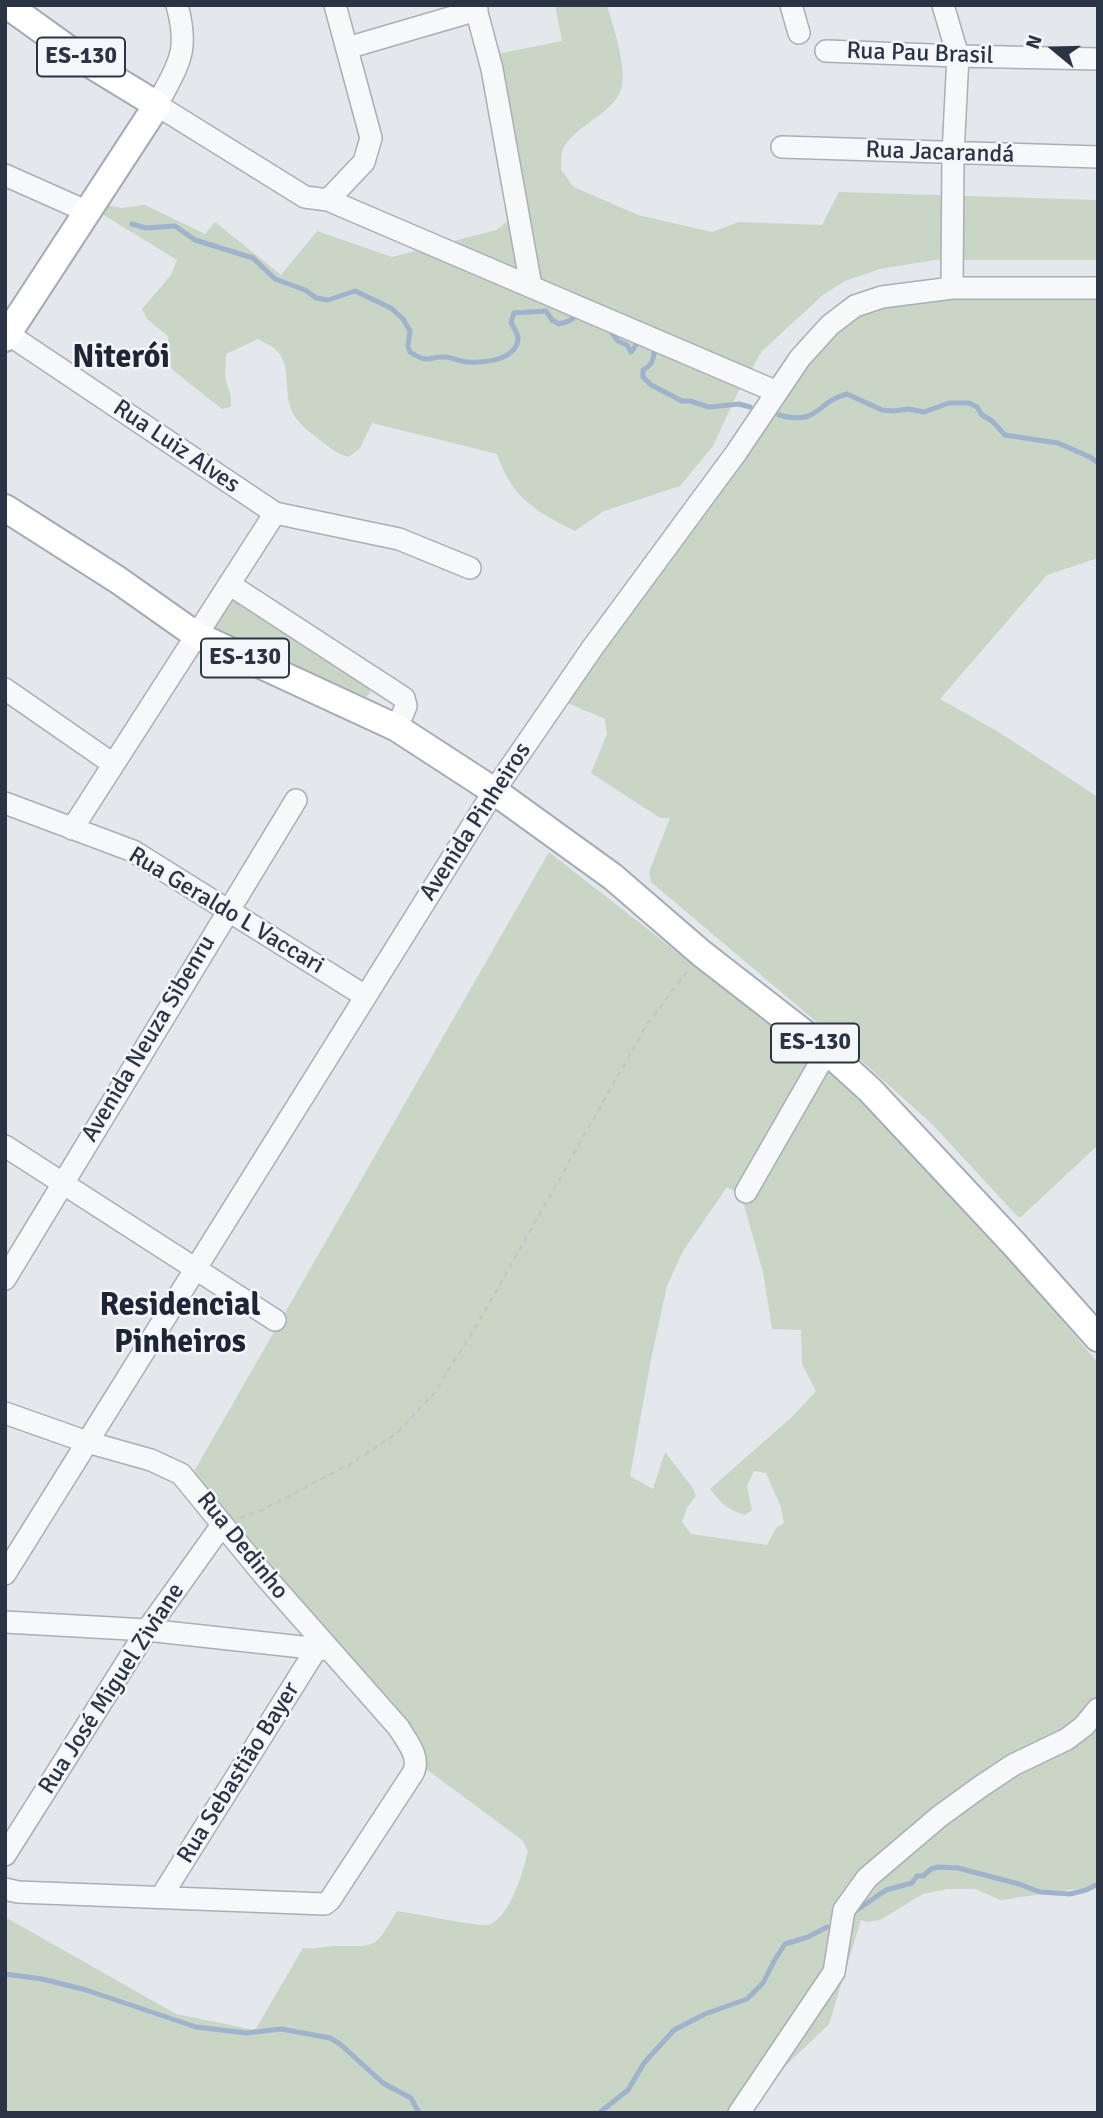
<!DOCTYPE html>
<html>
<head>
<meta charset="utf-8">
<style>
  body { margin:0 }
  #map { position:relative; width:1103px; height:2118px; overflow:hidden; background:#e4e7ec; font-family:Signika,sans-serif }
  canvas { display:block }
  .frame { position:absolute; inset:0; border:7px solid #2b3445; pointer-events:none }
  .north { position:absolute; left:1019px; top:14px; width:70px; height:70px; -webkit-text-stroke:5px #f4f6f9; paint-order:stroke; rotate:289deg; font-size:19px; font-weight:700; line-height:28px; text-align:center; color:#2b3445 }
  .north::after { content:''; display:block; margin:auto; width:24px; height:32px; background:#2b3445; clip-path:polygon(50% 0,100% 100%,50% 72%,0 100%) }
</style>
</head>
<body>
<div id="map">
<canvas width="1103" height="2118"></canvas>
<div class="frame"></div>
<div class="north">N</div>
</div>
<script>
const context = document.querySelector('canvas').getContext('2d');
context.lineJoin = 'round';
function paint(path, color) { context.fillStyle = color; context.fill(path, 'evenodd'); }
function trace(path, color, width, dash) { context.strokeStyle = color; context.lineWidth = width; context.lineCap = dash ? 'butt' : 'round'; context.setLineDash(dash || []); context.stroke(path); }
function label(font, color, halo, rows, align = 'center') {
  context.font = font + ' Signika,sans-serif'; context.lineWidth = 5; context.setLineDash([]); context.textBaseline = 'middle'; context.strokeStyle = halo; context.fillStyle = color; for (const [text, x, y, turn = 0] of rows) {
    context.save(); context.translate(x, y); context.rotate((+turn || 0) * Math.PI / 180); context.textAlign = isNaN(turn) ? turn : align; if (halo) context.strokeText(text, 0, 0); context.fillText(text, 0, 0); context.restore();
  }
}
const green = new Path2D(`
  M555 5H607C613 26 626 64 622 86 616 114 576 123 563 149 560 154 562 164 561 170L574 187 638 215 712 232 739 222 822 225 839 192 1098 200V260H935L880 269 845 281 824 294 762 351 738 392 713 446 680 486 604 511 575 531C535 511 512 498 497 454L372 423 360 448 349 457C337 454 331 448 321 441 309 431 297 424 291 409 284 391 291 365 277 351 273 346 264 343 258 339L226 354 225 377 231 397V407L222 409 174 371 169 365 168 336 147 319 142 309 171 275 177 260 102 214 99 210 101 204 122 208 145 205 205 234 215 222 281 275 317 231 392 257 496 230 508 221 512 210 497 54 562 41Z
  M1098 289V558L1047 575 940 699 997 731 1098 797V1145L1021 1217H1018L932 1124 846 1047 651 882 649 872 670 818H660L591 773 607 734 605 719 565 702 760 408 845 318 895 300Z
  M233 598 371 690 364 702 214 627Z
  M549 852 815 1060H825L955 1183 1060 1318 1098 1363V1886L1000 1900 975 1889H948L923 1894 880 1920 867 1922 861 1920 829 2024 779 2072 753 2113H5V1917L176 2014 255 2030 303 1948C316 1950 324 1946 336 1946 379 1946 374 1949 397 1911 410 1913 481 1927 488 1925 510 1918 523 1872 528 1851L522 1840 418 1763 192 1475ZM727 1187 741 1195 763 1272 772 1329 801 1330 802 1364 816 1391 793 1416 710 1489C721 1503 728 1510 745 1515L752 1510 747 1486 754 1471 766 1473 781 1507 784 1523 776 1528 767 1545 691 1534 682 1522 687 1508 696 1496 693 1488 665 1452 653 1489 630 1476 651 1359 667 1286 683 1251Z`);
const stream = new Path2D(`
  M132 224 146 228 175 226 195 240 253 258 275 279 305 290 316 298 328 300 355 291 391 308 403 319 410 331 408 346 410 352C430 365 427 356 446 357 454 358 461 362 468 362 485 363 518 360 518 337 517 332 513 327 511 322L514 313 546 311 552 320 559 324 569 321 579 314
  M609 329 618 341 627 345 631 352 638 342 642 343
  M651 347 654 350C654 360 652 365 643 370V377L651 385 682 401H690L709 407 739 404 750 407
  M779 415C820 426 815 402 847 394L882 410 893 411 909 409 924 412 949 403H969L977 407 982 415 992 421 1005 435 1058 443 1090 457 1098 463
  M851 1914 886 1890 912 1883 917 1876H923L931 1869 938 1867 958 1868 1019 1884 1040 1892 1070 1894 1086 1890 1098 1884
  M5 1974 42 1979 86 1990 196 2027 246 2033 281 2029 330 2038 340 2044 383 2083 411 2098 419 2113
  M599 2113 628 2090 644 2063 674 2030 705 2014 747 1999 763 1983 774 1961 785 1944 808 1937 827 1927`);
const path = new Path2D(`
  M240 1518 264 1509 352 1463 397 1433 435 1392 478 1323 646 1026 688 970`);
const minor = new Path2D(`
  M177 5C190 53 178 64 157 105L305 197 328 200 777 392
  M475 5 492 69 531 286
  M791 5 799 33
  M943 5 958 56 953 154 952 288
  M347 48 477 10
  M826 51 958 56 1098 59
  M782 147 1098 157
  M5 175 88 212
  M328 200 364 162 371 138 335 5
  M5 332 275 513 399 539 470 568
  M229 584 404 698 406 706 397 728
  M5 689 113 764
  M5 803 133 851 365 996
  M72 829 275 513
  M5 1146 275 1320
  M746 1192 827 1051
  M5 1279 296 800
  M5 1413 87 1442 151 1460 181 1474 263 1574 399 1728C407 1742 421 1757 413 1773L330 1900 325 1904 18 1892 5 1889
  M5 1574 494 791 593 647 736 453 800 358 830 325 855 306 882 297 952 288H1098
  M5 1622 147 1630 329 1650
  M5 1855 147 1630 222 1525
  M161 1897 317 1648
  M739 2113 834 1972 844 1910 867 1878 940 1816 980 1787 1013 1765 1067 1739 1084 1726 1098 1709`);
const major = new Path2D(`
  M5 338 157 105 85 61 7 5
  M5 508 118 580 196 635 397 728 494 791 613 877 701 953 827 1051 870 1090 1014 1244 1098 1338`);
const shields = [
  [81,57,88],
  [245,658,88],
  [815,1043,88]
];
const shieldNames = [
  ["ES-130",81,57],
  ["ES-130",245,658],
  ["ES-130",815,1043]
];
const streetNames = [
  ["Rua Pau Brasil",920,54,2],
  ["Rua Jacarandá",940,153,2],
  ["Rua Luiz Alves",176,447,34],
  ["Avenida Pinheiros",476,822,-57],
  ["Rua Geraldo L Vaccari",226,911,31],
  ["Avenida Neuza Sibenru",149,1039,-59],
  ["Rua Dedinho",242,1546,51],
  ["Rua José Miguel Ziviane",112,1689,-57],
  ["Rua Sebastião Bayer",239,1773,-58]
];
const districtNames = [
  ["Niterói",121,359],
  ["Residencial",180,1307],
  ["Pinheiros",180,1344]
];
paint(green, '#c9d6c5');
trace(stream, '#9fb4cc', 5);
trace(minor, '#a9aeb7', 24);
trace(major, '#a3abb8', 30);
trace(path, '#c2c5cb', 2.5, [5, 5]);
trace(minor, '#f7f8fa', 21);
trace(major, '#fff', 26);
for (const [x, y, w] of shields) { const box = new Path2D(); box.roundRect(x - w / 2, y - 19.5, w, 39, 5); context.fillStyle = '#f4f6f9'; context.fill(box); trace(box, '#2b3445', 2); }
label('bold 23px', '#2b3445', null, shieldNames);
label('24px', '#2b3445', '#f4f6f9', streetNames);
label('bold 32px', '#1d2536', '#f4f6f9', districtNames);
</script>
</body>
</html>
